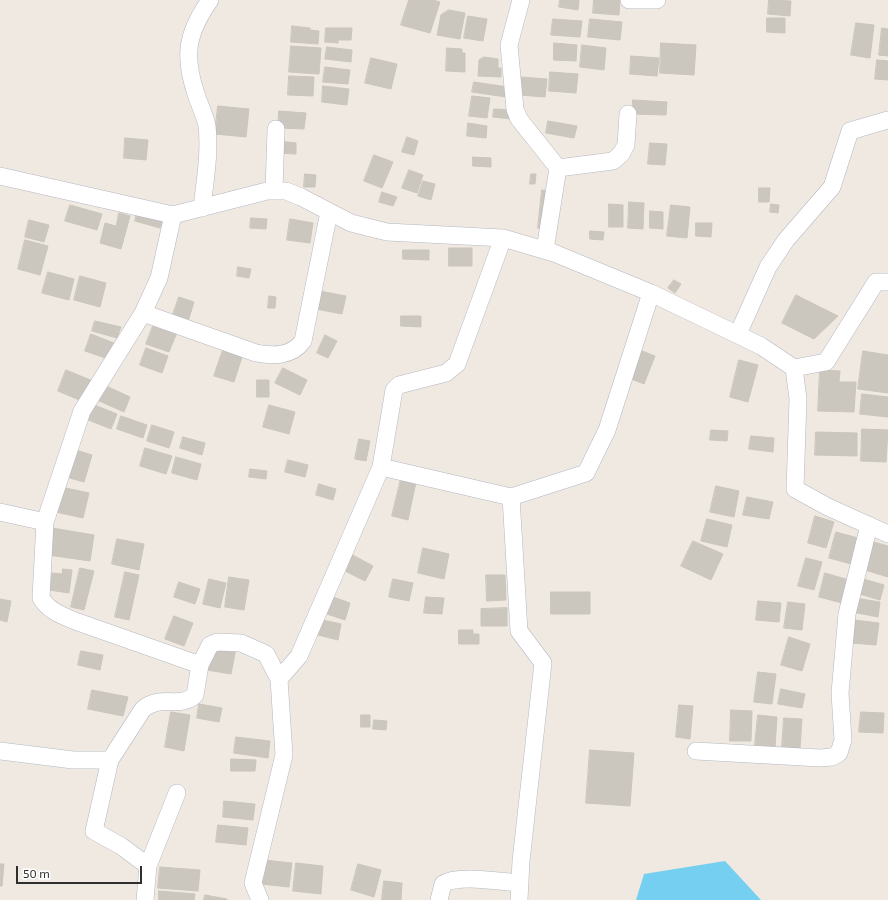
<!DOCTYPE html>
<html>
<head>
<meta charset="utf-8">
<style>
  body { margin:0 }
  #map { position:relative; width:888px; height:900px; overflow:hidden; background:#efe9e1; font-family:"Exo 2",sans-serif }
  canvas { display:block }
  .scale { position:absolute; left:16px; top:866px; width:126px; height:18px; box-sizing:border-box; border:2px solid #2e2e2e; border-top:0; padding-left:5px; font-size:12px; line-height:14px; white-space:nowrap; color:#2e2e2e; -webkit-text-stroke:3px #fff; paint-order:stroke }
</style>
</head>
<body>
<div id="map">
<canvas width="888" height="900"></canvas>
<div class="scale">50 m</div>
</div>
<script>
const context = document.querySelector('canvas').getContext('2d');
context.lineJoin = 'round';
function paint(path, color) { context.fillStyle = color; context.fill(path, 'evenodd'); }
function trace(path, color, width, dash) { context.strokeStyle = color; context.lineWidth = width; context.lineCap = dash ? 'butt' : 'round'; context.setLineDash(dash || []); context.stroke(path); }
const water = new Path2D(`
  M725 861 761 900H636L644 874Z`);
const building = new Path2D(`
  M409 0H433L440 2 430 33 401 25Z
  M560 0H579L578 10 559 7Z
  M594 0H620L619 15 593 13Z
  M769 0 791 1 790 16 768 14Z
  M449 10 465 13 460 39 437 35 441 15Z
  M468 16 487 19 483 41 464 38Z
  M767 18H785V33L767 32Z
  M553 19 582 21 580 37 551 35Z
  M590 19 622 22 620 40 588 37Z
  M856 23 874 25 870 58 851 55Z
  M292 26 310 28V30L319 31 318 44 291 42Z
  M326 28H352L351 40H338V43L325 42Z
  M882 28 888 29V56L879 55Z
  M554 43 577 45 576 61 554 60Z
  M661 43 696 45 694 75 660 73Z
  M582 45 606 48 604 70 580 67Z
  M291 46 321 48 319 74 289 72Z
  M327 47 352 50 351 62 325 59Z
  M447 48 462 49V53H465V72L446 71Z
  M631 56 659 58 657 76 630 74Z
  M484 57 498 59V68H501V77L478 76 479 60Z
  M371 58 397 64 391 89 365 83Z
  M877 60 888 61V80L875 79Z
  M325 67 350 70 348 84 323 82Z
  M550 72 578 74 576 93 549 91Z
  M289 76 314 77 313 96 288 95Z
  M521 77 547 79 545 97 519 95Z
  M474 82 508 87 506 97 472 92Z
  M323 86 349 89 347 105 322 102Z
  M472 96 490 98 487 118 469 116Z
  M633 100 667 102 666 115 632 114Z
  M218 106 249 109 246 137 215 134Z
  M494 109 512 110 511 119 493 117Z
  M279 111 306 113 304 129 278 128Z
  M548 121 577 126 574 138 546 133Z
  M468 123 487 126 486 138 467 136Z
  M407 137 418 141 414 155 402 152Z
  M125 138 148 140 146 160 124 158Z
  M277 141 296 143V154L277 153Z
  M650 143 667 144 665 165 648 164Z
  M374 155 393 162 382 188 364 181Z
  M473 157 491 158V167L473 166Z
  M409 170 423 175 417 193 402 188Z
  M305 174 316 175 315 187H304Z
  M531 174H536L535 184H530Z
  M423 181 435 184 431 200 418 196Z
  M759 188H770L769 202H759Z
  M542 190 550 192 545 229 538 228Z
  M382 192 397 197 393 206 379 202Z
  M629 202 644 203 643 229 628 228Z
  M609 204 623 205V227H609Z
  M771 204 779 205 778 213 770 212Z
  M70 205 102 214 97 230 65 221Z
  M671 205 690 207 687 238 667 236Z
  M650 211 663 212V229L650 228Z
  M119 213 130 216 121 249 100 243 105 223 116 226Z
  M137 213 163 220 160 228 135 221Z
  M251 218 267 219 266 229 250 228Z
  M290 219 313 223 310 243 287 240Z
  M29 220 49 225 44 242 25 237Z
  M696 223H712L711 237 696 236Z
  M590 231 604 232 603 240 590 239Z
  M25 240 48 246 40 275 18 269Z
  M449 248H472V266H449Z
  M403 250H429V260L403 259Z
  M238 267 251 269 249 278 237 276Z
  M48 272 74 279 69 300 42 293Z
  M80 276 106 283 100 307 74 300Z
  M674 280 681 284 675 293 668 288Z
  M314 290 346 296 342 314 311 308Z
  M796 295 838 316 814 339 782 323Z
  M269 296 276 297 275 308H268Z
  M179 297 194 302 187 325 171 320Z
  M401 316H421V327L401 326Z
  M95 321 121 327 117 338 92 331Z
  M155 321 178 330 169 352 146 344Z
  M91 334 114 343 108 359 85 351Z
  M325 335 337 341 328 358 317 353Z
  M146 348 168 356 162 373 140 365Z
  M637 349 655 356 644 384 626 377Z
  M223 350 242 357 234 382 214 376Z
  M863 351 888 355V393L858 389Z
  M739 360 758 365 748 402 730 397Z
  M283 368 307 380 300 395 275 383Z
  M66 370 93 381 84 402 58 391Z
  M820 370 840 371 839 382H856L854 412 818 411Z
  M257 380H269V397H257Z
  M104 385 130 397 124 412 97 400Z
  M862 394 888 397V417L860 414Z
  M92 404 117 414 111 429 86 419Z
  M269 405 295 412 289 434 263 427Z
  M121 416 147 425 143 438 117 429Z
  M152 425 174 432 169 448 147 441Z
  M862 429 888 430 886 462 861 461Z
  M711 430 728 431 727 441 710 440Z
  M816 432 857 433V456L815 455Z
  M751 436 774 438 773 452 749 449Z
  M183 437 205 443 202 455 180 448Z
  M359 439 370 441 366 461 355 459Z
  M145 448 172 456 166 474 140 466Z
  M73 449 92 455 84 482 66 477Z
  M176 457 201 464 197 480 172 473Z
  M288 460 308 465 305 477 285 472Z
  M250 469 267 471 266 479 249 477Z
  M401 479 416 482 408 520 392 516Z
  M319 484 336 489 333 500 316 495Z
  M716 486 739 491 734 517 710 512Z
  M61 487 89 493 83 518 56 512Z
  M747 497 773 502 769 519 743 515Z
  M815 516 834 522 826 548 808 543Z
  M707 519 732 525 727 547 701 541Z
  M52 528 94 535 90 561 48 555Z
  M836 532 858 538 851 564 829 558Z
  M117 539 144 544 139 570 112 564Z
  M693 541 723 554 711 580 681 566Z
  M870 541 888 546V577L862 569Z
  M423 548 449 554 444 579 418 573Z
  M349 553 373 566 365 581 341 569Z
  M806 558 822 562 814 590 798 586Z
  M80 568 94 571 84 610 71 607Z
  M63 569 72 570 69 593 49 590 52 573 62 574Z
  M125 572 139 575 129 620 115 617Z
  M825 573 849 580 842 603 819 597Z
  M486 575H505L506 600 487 601Z
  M229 577 249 580 244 610 225 607Z
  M860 578 884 585 880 600 856 593Z
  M209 579 226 583 220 608 203 604Z
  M393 579 413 583 409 601 389 597Z
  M179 582 200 589 195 604 174 597Z
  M551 592H590V614H551Z
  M333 597 350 603 345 620 327 614Z
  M426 597 444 598 442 614 424 613Z
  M855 598 880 602 878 617 852 612Z
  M0 599 11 601 7 622 0 620Z
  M758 601 781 603 779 622 756 620Z
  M788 602 805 604 802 630 784 628Z
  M507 608V626H481V609Z
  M174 616 193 623 184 646 165 639Z
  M318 619 341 624 338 640 314 634Z
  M854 620 879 623 876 645 851 643Z
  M459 630H473V634H479V644H459Z
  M789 637 810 644 802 671 781 665Z
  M218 645 236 648 231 674 207 670 210 653 216 654Z
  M81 651 103 655 100 670 78 665Z
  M758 672 776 674 772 704 754 702Z
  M781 689 805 694 802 708 778 704Z
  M92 690 128 697 123 716 88 709Z
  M199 704 222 708 219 722 197 718Z
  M679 705 693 706 690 739 676 737Z
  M731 710 752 711 751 741H730Z
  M171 712 190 715 184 751 165 747Z
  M861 712 884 713 883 733 859 732Z
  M361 715H370V727H361Z
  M758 715 777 717 775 747 755 745Z
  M784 718 802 719 800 749 782 747Z
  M374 720 387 721 386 730 373 729Z
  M236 737 270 741 268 758 234 753Z
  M590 750 634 753 630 806 586 803Z
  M231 759 256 760 255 771H231Z
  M224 801 255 804 253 820 223 817Z
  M218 825 248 828 246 845 216 842Z
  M264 860 292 863 289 887 261 884Z
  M296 863 323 866 321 894 293 891Z
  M0 864H4L2 886H0Z
  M358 864 381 870 374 897 351 890Z
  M160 867 200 870 198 891 158 888Z
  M384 881 402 883 401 900H382Z
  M159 891 195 894 194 900H159Z
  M205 895 227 899V900H204Z`);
const minor = new Path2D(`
  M521 0 509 45 515 109 519 119 558 168 545 250
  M629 0H657
  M558 168 613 161 621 154 626 145 628 114
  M0 176 173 215 267 191H286L301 197 351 223 387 232 503 238 554 253 651 293 761 346 794 368 798 399 795 489 828 507 888 534
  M274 191 276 129
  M202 208C205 181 210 153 207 126 205 115 199 104 196 94 183 55 187 33 210 0
  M503 238 457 364 446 373 399 385 394 390 381 467 511 497 586 473 607 430 651 293
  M143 313 256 353C273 356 291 357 303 341L329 212
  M738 334 768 267 786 240 832 187 850 131 888 120
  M794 368 826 362 876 282H888
  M511 497 519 631 543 663 521 861 519 900
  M0 512 45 522 41 598C49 611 61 615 75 621L200 665 195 695C181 709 161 694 143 709L110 760 94 831 121 846 148 866 145 900
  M45 522 82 411 143 313 159 278 173 215
  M200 665 210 645 217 642 241 643 266 654 279 679 284 755 253 883 260 900
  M279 679 299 656 381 467
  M0 751 73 760H110
  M696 751 820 758 832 757 839 753 843 740 840 693 847 614 869 525
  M148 866 177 793
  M439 900 443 884C458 874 501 882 520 883`);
paint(water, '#75cff0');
paint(building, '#cbc7bf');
trace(building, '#cbc5ba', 1);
trace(minor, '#b4b7c1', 18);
trace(minor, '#fff', 17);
</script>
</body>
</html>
